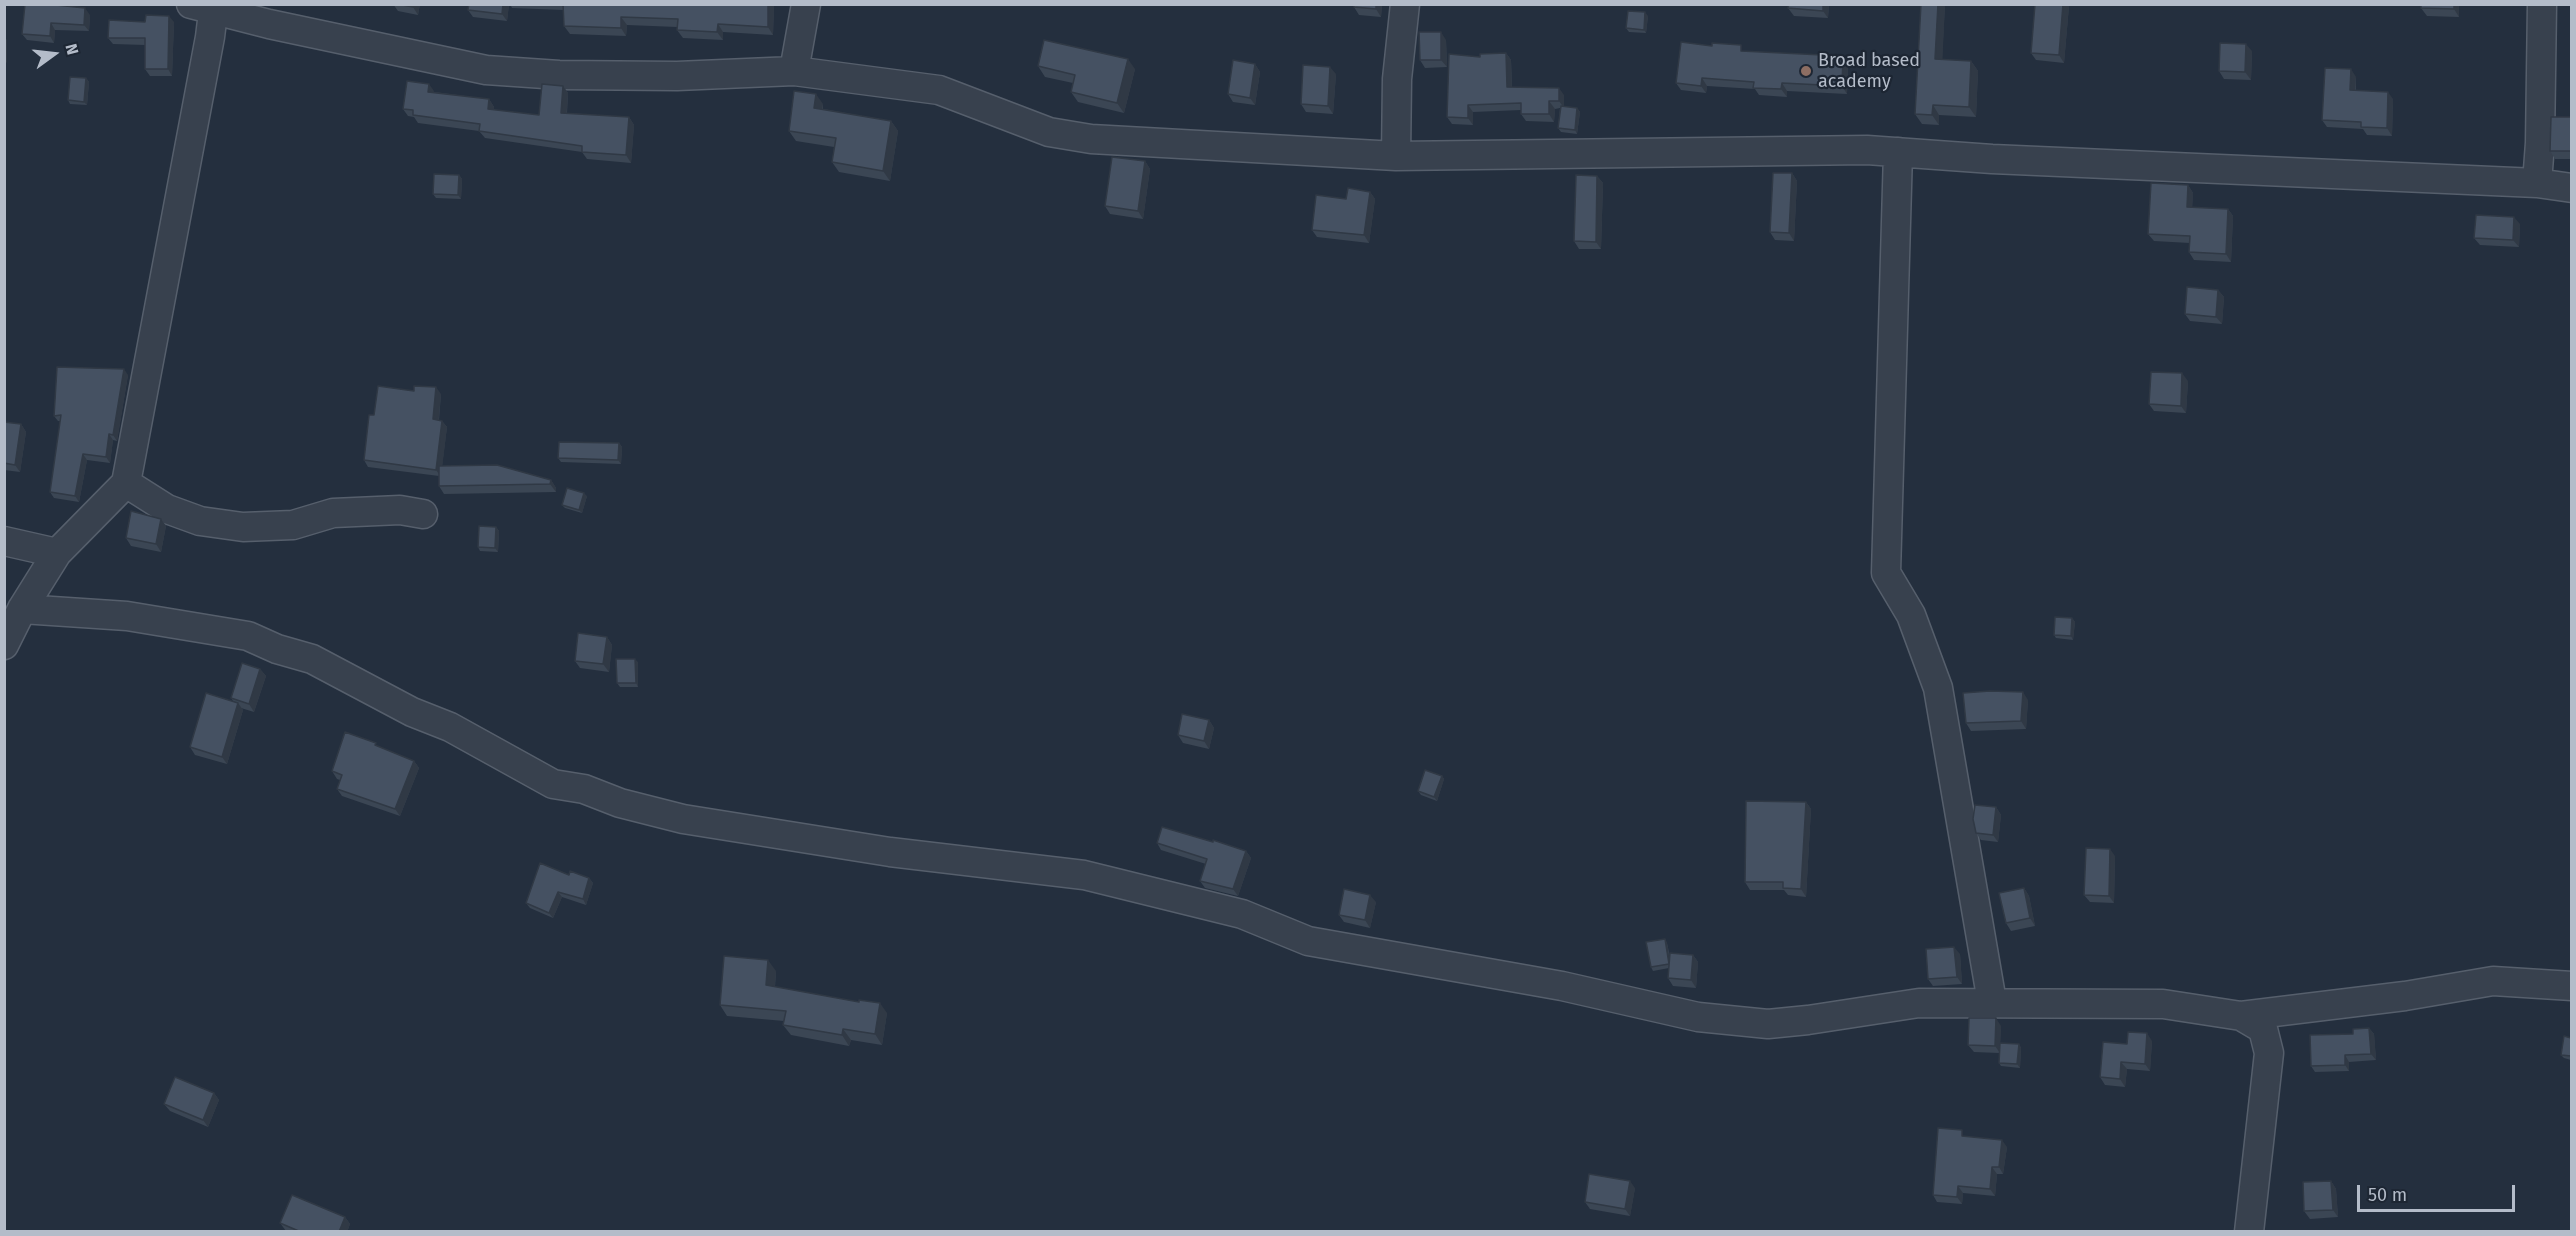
<!DOCTYPE html>
<html>
<head>
<meta charset="utf-8">
<style>
  body { margin:0 }
  #map { position:relative; width:2576px; height:1236px; overflow:hidden; background:#242f3e; font-family:"Fira Sans",sans-serif }
  canvas { display:block }
  .frame { position:absolute; inset:0; border:6px solid #b4bcc9; pointer-events:none }
  .north { position:absolute; left:24px; top:24px; width:60px; height:60px; -webkit-text-stroke:4px #1d2633; paint-order:stroke; rotate:75deg; font-size:16px; font-weight:700; line-height:24px; text-align:center; color:#b4bcc9 }
  .north::after { content:''; display:block; margin:auto; width:21px; height:27px; background:#b4bcc9; clip-path:polygon(50% 0,100% 100%,50% 72%,0 100%) }
  .scale { position:absolute; left:2357px; top:1185px; width:158px; height:27px; box-sizing:border-box; border:3px solid #b4bcc9; border-top:0; padding-left:8px; font-size:18px; line-height:21px; white-space:nowrap; color:#b4bcc9; -webkit-text-stroke:4px #1d2633; paint-order:stroke }
</style>
</head>
<body>
<div id="map">
<canvas width="2576" height="1236"></canvas>
<div class="frame"></div>
<div class="north">N</div>
<div class="scale">50 m</div>
</div>
<script>
const context = document.querySelector('canvas').getContext('2d');
context.lineJoin = 'round';
function trace(path, color, width, dash) { context.strokeStyle = color; context.lineWidth = width; context.lineCap = dash ? 'butt' : 'round'; context.setLineDash(dash || []); context.stroke(path); }
function paint(path, color) { context.fillStyle = color; context.fill(path, 'evenodd'); }
function label(font, color, halo, rows, align = 'center') {
  context.font = font + ' "Fira Sans",sans-serif'; context.lineWidth = 4.5; context.setLineDash([]); context.textBaseline = 'middle'; context.strokeStyle = halo; context.fillStyle = color; for (const [text, x, y, turn = 0] of rows) {
    context.save(); context.translate(x, y); context.rotate((+turn || 0) * Math.PI / 180); context.textAlign = isNaN(turn) ? turn : align; if (halo) context.strokeText(text, 0, 0); context.fillText(text, 0, 0); context.restore();
  }
}
const minor = new Path2D(`
  M191 4 269 24 486 70 559 75 677 76 794 71 939 90 1049 132 1091 139 1396 156 1867 150 1992 159 2537 183 2572 188
  M794 71 806 4
  M1898 152 1886 573 1911 615 1938 688 1992 1002
  M1396 156 1397 79 1405 4
  M2537 183 2540 143 2542 4
  M126 483 167 509 200 521 243 527 293 525 333 513 400 510 423 514
  M4 541 57 553
  M22 609 127 616 248 636 277 649 312 659 412 712 450 727 553 784 584 789 620 803 683 819 890 852 1084 875 1242 914 1308 941 1562 986 1698 1017 1768 1024 1808 1020 1919 1003 2163 1004 2241 1016 2263 1029 2269 1053 2249 1232
  M4 645 22 609 57 553 126 483 210 37 214 4
  M2241 1016 2405 996 2493 981 2572 986`);
const wall = new Path2D(`
  M25 4 90 15 89 31 55 30 54 43 27 40 22 34Z
  M393 4H420L418 15 398 11Z
  M469 4H509L507 21 473 17 468 10Z
  M510 4H774L773 35 723 32V40L683 38 677 30V27L627 25 626 36 570 34 564 26V10L512 8Z
  M1354 4H1382L1381 17 1359 15 1354 7Z
  M1829 4 1828 18 1794 16 1788 8Z
  M1945 4 1942 60 1971 61 1978 71 1976 117 1939 115V125L1922 124 1915 114Z
  M2459 4V17L2427 16 2421 8Z
  M2069 6 2064 63 2036 60 2031 53Z
  M1648 16 1646 33 1629 32 1626 28Z
  M145 22H174L172 76H150L145 69V45L113 44 108 38Z
  M1446 40 1447 67 1425 68 1420 60Z
  M1745 51 1843 56 1848 64 1847 94 1787 91V97L1759 95 1755 89 1707 86 1706 93 1681 90 1676 83Z
  M2252 51 2251 80 2224 79 2219 71Z
  M1506 53 1511 60 1512 87 1564 95V107L1577 108 1580 112 1577 134 1561 132 1558 128 1560 108 1555 109 1554 122 1526 121 1521 114V110L1473 112V125L1452 124 1447 117 1480 57Z
  M1255 64 1260 72 1255 105 1233 102 1228 94Z
  M1038 66 1135 69 1124 113 1078 102 1071 92 1073 83 1045 77Z
  M1336 74 1333 114 1306 112 1301 104Z
  M2356 77V90L2393 99 2392 136 2367 135 2363 129 2327 127 2322 120Z
  M86 78 89 82 87 105 70 104 68 100Z
  M563 86 568 93 567 113 629 117 634 125 631 163 587 159 582 152 485 138 479 131 418 123 414 117 408 116 403 109 434 91V92L489 99 494 107V110L539 115Z
  M823 104V109L891 121 898 131 890 181 839 172 832 162 834 147 796 141 789 131Z
  M2571 117V159H2555L2550 151Z
  M1145 161 1150 169 1143 219 1110 214 1105 206Z
  M1792 173 1797 181 1794 241 1775 240 1770 232Z
  M459 175 462 179 461 199 436 198 433 194Z
  M1597 176 1603 183 1601 249H1579L1574 241Z
  M2188 185 2193 193 2192 207 2228 209 2233 216 2231 262 2194 260 2189 252 2190 243 2154 241 2148 234Z
  M1370 192 1375 199 1369 243 1317 237 1312 230 1346 199Z
  M2520 224 2519 247 2480 245 2474 238Z
  M2218 290 2224 297 2222 324 2190 321 2185 314Z
  M128 375 117 441 113 440 110 463 87 460 79 502 54 498 50 492 60 421H58L54 416Z
  M2188 381 2186 413 2154 411 2149 404Z
  M441 394 439 420 442 421 447 427 442 466 551 480 556 488V492L444 494 439 486V476L368 467 364 460 374 415Z
  M4 422 21 424 26 432 20 472 4 470Z
  M619 443 622 447 621 464 561 462 558 458Z
  M587 496 582 513 565 508 562 505Z
  M161 519 166 526 161 552 131 546 126 538Z
  M496 527 499 531 498 552 480 551 478 547Z
  M2072 618 2075 622 2073 640 2056 638 2054 635Z
  M607 637 612 645 609 672 580 668 575 661Z
  M638 662V687H620L617 683Z
  M260 669 266 676 254 712 241 708 243 710 227 764 195 755 190 747 233 701 231 698Z
  M2028 700 2026 729 1971 731 1966 723Z
  M1209 720 1214 728 1209 749 1183 743 1178 735Z
  M379 747 414 761 419 768 400 816 342 796 337 789 340 780 337 779 332 771Z
  M1442 776 1444 779 1437 801 1421 795 1418 791Z
  M1806 802 1811 809 1806 897 1788 895 1784 890H1750L1745 882Z
  M1996 807 2001 815 1998 842 1981 840 1976 833Z
  M1213 842 1246 851 1251 858 1238 896 1205 888 1200 881 1206 864 1161 850 1157 843Z
  M2115 856 2114 903 2090 902 2084 895Z
  M589 878 593 883 586 905 562 897 553 918 530 908 526 903Z
  M2024 888 2029 896 2035 926 2011 931 2006 923Z
  M1376 902 1370 928 1344 922 1339 915Z
  M1665 939 1667 943 1670 957 1693 955 1698 962 1696 988 1673 986 1668 978 1669 968 1653 971 1651 967Z
  M1960 954 1962 984 1933 986 1928 979Z
  M776 971 775 987 887 1013 882 1045 851 1040 849 1046 791 1035 783 1025 784 1021 727 1016 720 1005Z
  M2001 1026 2000 1043 2019 1044 2021 1048 2020 1068 2001 1066 1999 1063V1053L1974 1052 1968 1045Z
  M2369 1028 2374 1034 2376 1060 2349 1062V1071L2315 1072 2311 1066 2353 1034Z
  M2571 1038V1060L2564 1058 2561 1055Z
  M2152 1041 2150 1071 2127 1069 2125 1087 2105 1085 2100 1077 2127 1044Z
  M214 1093 219 1100 208 1127 170 1111 164 1104Z
  M1967 1136 2007 1147 2003 1174H1997L1995 1196 1963 1193 1962 1204 1937 1202 1933 1195Z
  M2331 1181 2336 1189 2338 1217 2310 1219 2304 1211Z
  M1635 1188 1630 1216 1590 1209 1585 1202Z
  M345 1217 350 1224 347 1232H288L286 1231 280 1223Z`);
const shadedWall = new Path2D(`
  M414 4H420L418 15 413 7Z
  M503 4H509L507 21 502 14Z
  M768 4H774L773 35 768 27Z
  M1376 4H1382L1381 17 1376 9Z
  M1823 4H1829L1828 18 1823 11Z
  M1938 4H1945L1942 69 1935 59Z
  M2063 4H2068L2069 6 2064 63 2059 55Z
  M2454 4H2459V17L2454 9Z
  M85 8 90 15 89 31 84 25Z
  M1645 12 1648 16 1646 33 1644 30Z
  M169 16 174 22 172 76 168 69Z
  M621 17 627 25 626 36 621 28Z
  M51 23 55 30 54 43 50 36Z
  M718 24 723 32V40L717 32Z
  M1441 32 1446 40 1447 67 1441 60Z
  M4 36 7 40V63L4 60Z
  M2246 44 2252 51 2251 80 2245 72Z
  M1506 53 1511 60 1512 94 1507 87Z
  M1843 56 1848 64 1847 94 1842 86Z
  M1128 59 1135 69 1124 113 1117 103Z
  M1971 61 1978 71 1976 117 1969 107Z
  M1255 64 1260 72 1255 105 1250 98Z
  M1330 67 1336 74 1333 114 1328 106Z
  M2351 69 2356 77 2355 97 2350 90Z
  M86 78 89 82 87 105 84 102Z
  M1702 78 1707 86 1706 93 1701 86Z
  M1782 83 1787 91V97L1781 89Z
  M429 84 434 91 433 99 428 92Z
  M563 86 568 93 566 121 561 113Z
  M1559 88 1564 95V108L1559 101Z
  M2388 92 2393 99 2392 136 2387 128Z
  M816 94 823 104 821 118 814 108Z
  M489 99 494 107V116L488 109Z
  M1549 101 1555 109 1554 122 1549 114Z
  M1468 105 1473 112V125L1468 118Z
  M1933 105 1939 115V125L1932 115Z
  M1577 108 1580 112 1577 134 1575 130Z
  M629 117 634 125 631 163 626 155Z
  M891 121 898 131 890 181 883 171Z
  M1145 161 1150 169 1143 219 1138 211Z
  M1792 173 1797 181 1794 241 1789 233Z
  M459 175 462 179 461 199 458 195Z
  M1597 176 1603 183 1601 249 1596 242Z
  M2188 185 2193 193 2192 214 2187 207Z
  M1370 192 1375 199 1369 243 1364 235Z
  M2228 209 2233 216 2231 262 2226 254Z
  M2514 217 2520 224 2519 247 2513 240Z
  M2218 290 2224 297 2222 324 2216 317Z
  M124 369 128 375 117 441 113 435Z
  M2182 373 2188 381 2186 413 2181 406Z
  M436 387 441 394 438 426 433 419Z
  M442 421 447 427 441 477 436 470Z
  M21 424 26 432 20 472 15 465Z
  M109 434 113 440 110 463 106 457Z
  M619 443 622 447 621 464 618 460Z
  M83 454 87 460 79 502 75 496Z
  M551 480 556 488V492L550 484Z
  M584 493 587 496 582 513 579 510Z
  M161 519 166 526 161 552 156 544Z
  M496 527 499 531 498 552 495 548Z
  M2072 618 2075 622 2073 640 2071 636Z
  M607 637 612 645 609 672 603 664Z
  M635 659 638 662V687L636 683Z
  M260 669 266 676 254 712 249 704Z
  M2023 692 2028 700 2026 729 2021 721Z
  M238 703 243 710 227 764 222 757Z
  M1209 720 1214 728 1209 749 1204 741Z
  M414 761 419 768 400 816 395 809Z
  M1442 776 1444 779 1437 801 1434 797Z
  M1806 802 1811 809 1806 897 1801 889Z
  M1996 807 2001 815 1998 842 1993 835Z
  M2110 849 2115 856 2114 903 2109 896Z
  M1246 851 1251 858 1238 896 1233 889Z
  M589 878 593 883 586 905 583 899Z
  M2024 888 2029 896 2035 926 2030 918Z
  M558 892 562 897 553 918 549 913Z
  M1370 895 1376 902 1370 928 1365 920Z
  M1665 939 1667 943 1671 968 1669 964Z
  M1954 947 1960 954 1962 984 1957 977Z
  M1693 955 1698 962 1696 988 1691 980Z
  M768 960 776 971 774 996 766 985Z
  M880 1003 887 1013 882 1045 875 1034Z
  M1996 1018 2001 1026 2000 1053 1995 1046Z
  M2369 1028 2374 1034 2376 1060 2371 1054Z
  M843 1029 851 1040 849 1046 842 1035Z
  M2147 1033 2152 1041 2150 1071 2145 1064Z
  M2019 1044 2021 1048 2020 1068 2017 1064Z
  M2345 1055 2349 1062V1071L2345 1065Z
  M2121 1062 2127 1069 2125 1087 2120 1079Z
  M214 1093 219 1100 208 1127 203 1120Z
  M2002 1140 2007 1147 2003 1174 1999 1167Z
  M1992 1167 1997 1174 1995 1196 1990 1189Z
  M1630 1181 1635 1188 1630 1216 1625 1209Z
  M2331 1181 2336 1189 2338 1217 2333 1210Z
  M1958 1186 1963 1193 1962 1204 1957 1197Z
  M345 1217 350 1224 347 1232H339Z`);
const building = new Path2D(`
  M25 4H46L85 8 84 25 51 23 50 36 22 34Z
  M397 4H414L413 7Z
  M469 4H503L502 14 468 10Z
  M563 4H768V27L718 24 717 32 677 30 678 19 621 17V28L564 26Z
  M1354 4H1376V9L1354 7Z
  M1789 4H1823V11L1788 8Z
  M1921 4H1938L1935 59 1971 61 1969 107 1933 105 1932 115 1915 114Z
  M2035 4H2063L2059 55 2031 53Z
  M2421 4H2454V9L2421 8Z
  M1628 11 1645 12 1644 30 1626 28Z
  M146 15 169 16 168 69H145V38H108L109 20 145 22Z
  M1419 32H1441V60H1420Z
  M1044 40 1128 59 1117 103 1071 92 1075 75 1038 66Z
  M1681 42 1712 46V43L1741 45V51L1843 56 1842 86 1782 83 1781 89 1753 88 1754 82 1702 78 1701 86 1676 83Z
  M2220 43 2246 44 2245 72 2219 71Z
  M1506 53 1507 87 1559 88V101H1549V114H1521V103L1468 105V118L1447 117 1449 54 1480 57V54Z
  M1233 60 1255 64 1250 98 1228 94Z
  M1303 65 1330 67 1328 106 1301 104Z
  M2325 68 2351 69 2350 90 2388 92 2387 128 2361 127V122L2322 120Z
  M70 77 86 78 84 102 68 100Z
  M407 81 429 84 428 92 489 99 488 109 539 115 542 84 563 86 561 113 629 117 626 155 582 152V146L479 131 480 124 413 115V110L403 109Z
  M794 91 816 94 814 108 891 121 883 171 832 162 836 138 789 131Z
  M1561 106 1577 108 1575 130 1558 128Z
  M2551 117H2571V151H2550Z
  M1112 157 1145 161 1138 211 1105 206Z
  M1773 173H1792L1789 233 1770 232Z
  M434 174 459 175 458 195 433 194Z
  M1576 175 1597 176 1596 242 1574 241Z
  M2151 183 2188 185 2187 207 2228 209 2226 254 2189 252 2190 236 2148 234Z
  M1348 188 1370 192 1364 235 1312 230 1316 195 1346 199Z
  M2476 215 2514 217 2513 240 2474 238Z
  M2187 287 2218 290 2216 317 2185 314Z
  M57 367 124 369 113 435 109 434 106 457 83 454 75 496 50 492 61 415 54 416Z
  M2151 372 2182 373 2181 406 2149 404Z
  M378 386 414 391V386L436 387 433 419 442 421 436 470 364 460 369 415H374Z
  M4 422 21 424 15 465 4 463Z
  M559 442 619 443 618 460 558 458Z
  M497 465 551 480 550 484 439 486V466Z
  M567 488 584 493 579 510 562 505Z
  M131 511 161 519 156 544 126 538Z
  M479 526 496 527 495 548 478 547Z
  M2055 617 2072 618 2071 636 2054 635Z
  M578 633 607 637 603 664 575 661Z
  M616 659H635L636 683H617Z
  M242 663 260 669 249 704 231 698Z
  M1990 691 2023 692 2021 721 1966 723 1963 693Z
  M206 693 238 703 222 757 190 747Z
  M1182 714 1209 720 1204 741 1178 735Z
  M345 732 376 743 375 745 414 761 395 809 337 789 342 775 332 771Z
  M1425 770 1442 776 1434 797 1418 791Z
  M1746 801 1806 802 1801 889 1783 888V882H1745Z
  M1975 805 1996 807 1993 835 1976 833 1973 819Z
  M1162 827 1213 842V840L1246 851 1233 889 1200 881 1207 859 1157 843Z
  M2086 848 2110 849 2109 896 2084 895Z
  M540 863 569 875 570 871 589 878 583 899 558 892 549 913 526 903Z
  M2024 888 2030 918 2006 923 1999 893Z
  M1344 889 1370 895 1365 920 1339 915Z
  M1665 939 1669 964 1651 967 1646 942Z
  M1954 947 1957 977 1928 979 1926 949Z
  M1670 953 1693 955 1691 980 1668 978Z
  M724 956 768 960 766 985 859 1002V1000L880 1003 875 1034 843 1029 842 1035 783 1025 786 1011 720 1005Z
  M1969 1018H1996L1995 1046 1968 1045Z
  M2369 1028 2371 1054 2345 1055V1065L2311 1066 2310 1035 2353 1034V1029Z
  M2128 1032 2147 1033 2145 1064 2121 1062 2120 1079 2100 1077 2103 1042 2127 1044Z
  M2564 1036 2571 1038V1056L2561 1055Z
  M2000 1043 2019 1044 2017 1064 1999 1063Z
  M175 1077 214 1093 203 1120 164 1104Z
  M1938 1128 1962 1130V1136L2002 1140 1999 1167H1992L1990 1189 1958 1186 1957 1197 1933 1195Z
  M1589 1174 1630 1181 1625 1209 1585 1202Z
  M2331 1181 2333 1210 2304 1211 2303 1182Z
  M292 1195 345 1217 339 1232H301L280 1223Z`);
const markers = [
  [1806,71,6,"#8d6e63"]
];
const poiNames = [
  ["Broad based",1818,61],
  ["academy",1818,82]
];
trace(minor, '#565f6c', 31);
trace(minor, '#38414e', 28);
paint(wall, '#3b4654');
paint(shadedWall, '#303945');
paint(building, '#455162');
trace(building, '#303945', 1.5);
for (const [x, y, r, color] of markers) { const dot = new Path2D(); dot.arc(x, y, r, 0, 2 * Math.PI); context.fillStyle = color; context.fill(dot); trace(dot, '#1d2633', 2); }
label('18px', '#b4bcc9', '#1d2633', poiNames, 'left');
</script>
</body>
</html>
